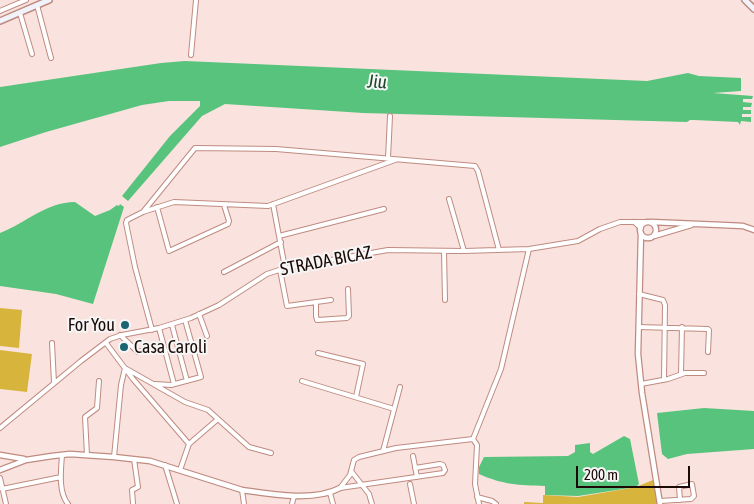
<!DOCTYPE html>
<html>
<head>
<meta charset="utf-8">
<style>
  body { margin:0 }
  #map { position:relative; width:754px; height:504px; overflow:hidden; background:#fae3de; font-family:"Asap Condensed",sans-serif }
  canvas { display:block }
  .scale { position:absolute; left:576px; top:466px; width:114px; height:22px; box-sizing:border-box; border:2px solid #1c0a06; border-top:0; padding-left:6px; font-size:15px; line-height:18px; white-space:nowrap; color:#1c0a06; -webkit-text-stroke:4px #f6f6f6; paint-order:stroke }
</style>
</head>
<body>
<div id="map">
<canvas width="754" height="504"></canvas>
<div class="scale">200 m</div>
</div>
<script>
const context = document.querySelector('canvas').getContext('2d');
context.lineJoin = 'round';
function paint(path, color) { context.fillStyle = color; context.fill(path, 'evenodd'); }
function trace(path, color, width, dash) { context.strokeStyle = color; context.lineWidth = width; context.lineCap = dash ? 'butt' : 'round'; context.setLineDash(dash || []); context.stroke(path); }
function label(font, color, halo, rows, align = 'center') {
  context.font = font + ' "Asap Condensed",sans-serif'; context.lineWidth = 4; context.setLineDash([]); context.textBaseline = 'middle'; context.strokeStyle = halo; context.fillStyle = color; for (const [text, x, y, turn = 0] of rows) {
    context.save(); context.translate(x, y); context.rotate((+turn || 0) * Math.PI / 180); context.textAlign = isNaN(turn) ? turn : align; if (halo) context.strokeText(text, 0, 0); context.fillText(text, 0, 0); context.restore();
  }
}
const green = new Path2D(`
  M0 308 22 310 19 348 0 346Z
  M0 350 32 354 27 392 0 389Z
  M653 480 658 504H524V502L543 503V495L578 497 636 487Z`);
const water = new Path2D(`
  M185 61 647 81 688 73 699 76 741 78V91L713 93 753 96 752 99H743V102L752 103 751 107H743V110H751V114H742V117H751V122L741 121 740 125 738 122 694 120H690L687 122 363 113 225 104 202 116 128 201 122 196 170 136 200 106V101H169L142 105 46 132 0 147V87L161 63Z
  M75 202 95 216 110 210 117 205 119 206 120 204 124 207 93 304 56 294 0 286V233C26 223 46 202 75 202Z
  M704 408 754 411V449L687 454 668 459 662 454 657 413Z
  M624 436 630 439 639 484 636 487 578 496 545 495V486C518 485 504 485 479 474V467L484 457 568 456 575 452V445L590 443V452L593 454Z`);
const minor = new Path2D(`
  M37 5 51 58
  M0 11 26 0
  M20 13 32 54
  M191 55 196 0
  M388 158 390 116
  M449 199 464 251
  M273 204 285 268
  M157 207 169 251 228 224 229 221 224 205
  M143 212 174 202 268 206 395 160
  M634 222 641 228
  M279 236 384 209
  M444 251 445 300
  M280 270 287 306 331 300
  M224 272 281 242
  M639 294 663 300 665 305 664 380
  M316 303V316L317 320 347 318 349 316 348 289
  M199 314 207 336
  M172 325 187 381
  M639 327 708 329 709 330 708 352
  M159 328 174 384
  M152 330 135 267 126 223 127 220 143 212 195 148 276 149 475 166 478 171 499 250
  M120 335 138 352 163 344
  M52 343 54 383
  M106 343 133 379 189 444
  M318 353 363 364 356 397
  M681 374 682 327
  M302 381 394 409
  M155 384 171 385 201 377 185 320
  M641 384 668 379 685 373H704
  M0 428 81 361 110 339 122 335 159 328 191 318 219 305 267 274 285 268 388 250 464 251 529 249 578 241 600 229 620 222H647
  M473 439 501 369 529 249
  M383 451 400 387
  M62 455C61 470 58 492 68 504
  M87 455 85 417 97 408 99 381
  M413 456 417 477
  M114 457 121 385 125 368 185 402 208 410 249 447 271 453
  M165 465 177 504
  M415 468 440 464 443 465 445 470 443 473 340 488 350 475 354 460 359 457 396 448 473 439 477 445 475 484 479 504
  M180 470 189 444 218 419
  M351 471 369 494 372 504
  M0 478 6 504
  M410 484 414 504
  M2 489 61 477
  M242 490 244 504
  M330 493 333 504
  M477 497 492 501 496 504
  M660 501 691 499 694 496 692 484 679 487 680 500
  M133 504 132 490 138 487 134 459
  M292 504 294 496`);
const tertiary = new Path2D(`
  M651 222 722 225 743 226 754 230
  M640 230a8 8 0 1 1 16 0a8 8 0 1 1-16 0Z
  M641 233 638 354 642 393 660 504
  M654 236 691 225
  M0 455 24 459
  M0 470 26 460 52 456 70 454 114 457 150 461 242 490C270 494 314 502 340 488`);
const secondary = new Path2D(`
  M745 0 754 9
  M0 21 49 0`);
const markers = [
  [125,325,5,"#1b6472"],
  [124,347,5,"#1b6472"]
];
const streetNames = [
  ["STRADA BICAZ",326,261,-11]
];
const poiNames = [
  ["For You",115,325],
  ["Casa Caroli",134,347,"left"]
];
const waterNames = [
  ["Jiu",377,82,3]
];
paint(green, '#d7b53d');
paint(water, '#57c37d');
trace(minor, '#bf8b80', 6);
trace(tertiary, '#bf8b80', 7);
trace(secondary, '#bf8b80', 8);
trace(minor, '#fff', 4);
trace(tertiary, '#fff', 4.5);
trace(secondary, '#f1f3fa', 5);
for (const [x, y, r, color] of markers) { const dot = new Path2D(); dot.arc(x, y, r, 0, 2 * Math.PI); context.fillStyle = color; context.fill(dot); trace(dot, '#f6f6f6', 2); }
label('18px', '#1c0a06', '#f6f6f6', streetNames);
label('18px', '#1c0a06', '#f6f6f6', poiNames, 'right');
label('italic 19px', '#1b472a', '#f6f6f6', waterNames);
</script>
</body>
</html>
